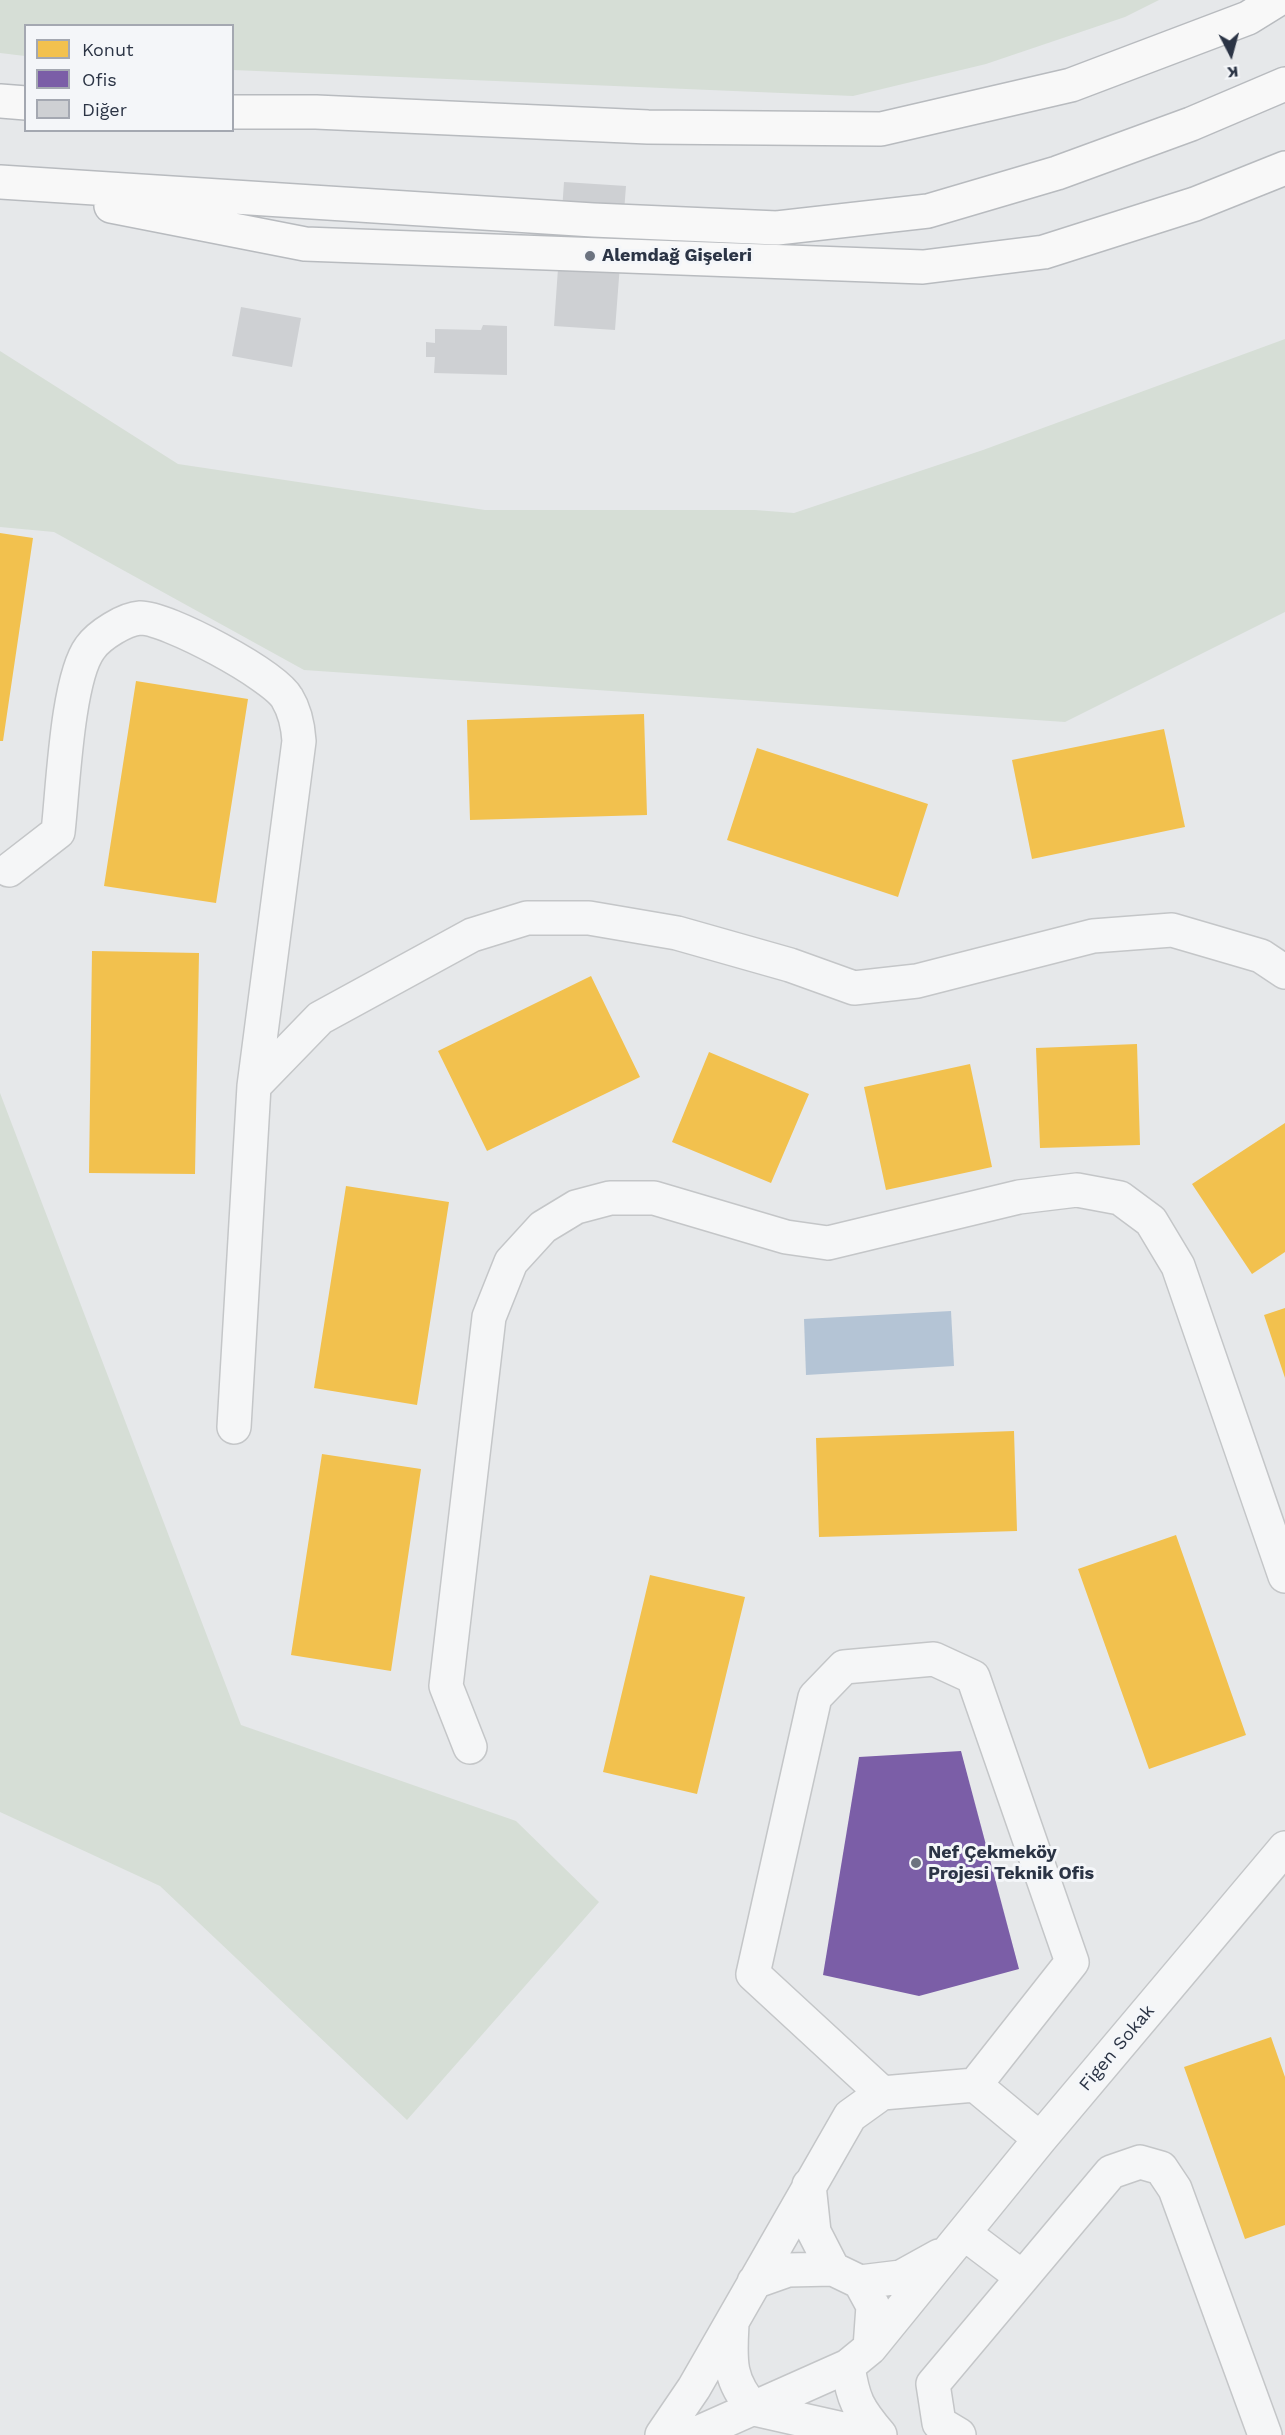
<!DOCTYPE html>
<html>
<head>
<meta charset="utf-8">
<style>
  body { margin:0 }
  #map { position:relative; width:1285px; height:2435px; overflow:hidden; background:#e6e8ea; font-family:"Work Sans",sans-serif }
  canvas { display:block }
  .legend { position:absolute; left:24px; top:24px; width:210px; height:108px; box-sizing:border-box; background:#f4f6f9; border:2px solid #a4a8b1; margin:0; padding:8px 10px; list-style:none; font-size:18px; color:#2b3445 }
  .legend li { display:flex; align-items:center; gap:12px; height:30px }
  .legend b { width:30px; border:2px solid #a4a8b1 }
  .north { position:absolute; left:1201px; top:24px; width:60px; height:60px; -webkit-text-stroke:4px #f4f6f9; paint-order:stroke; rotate:174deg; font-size:16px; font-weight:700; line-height:24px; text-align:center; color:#2b3445 }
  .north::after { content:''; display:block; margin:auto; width:21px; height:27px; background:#2b3445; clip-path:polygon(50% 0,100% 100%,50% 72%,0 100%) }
</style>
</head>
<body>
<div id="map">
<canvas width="1285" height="2435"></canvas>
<ul class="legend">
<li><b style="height:16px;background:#f2c14e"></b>Konut</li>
<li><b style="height:16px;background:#7b5ea7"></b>Ofis</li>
<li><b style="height:16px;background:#ced0d3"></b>Diğer</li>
</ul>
<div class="north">K</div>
</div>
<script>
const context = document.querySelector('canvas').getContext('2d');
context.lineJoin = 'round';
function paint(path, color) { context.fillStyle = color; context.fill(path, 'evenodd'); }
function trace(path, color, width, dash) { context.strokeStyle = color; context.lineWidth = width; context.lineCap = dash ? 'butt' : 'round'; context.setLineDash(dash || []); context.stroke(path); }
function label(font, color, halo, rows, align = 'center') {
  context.font = font + ' "Work Sans",sans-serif'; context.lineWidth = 6; context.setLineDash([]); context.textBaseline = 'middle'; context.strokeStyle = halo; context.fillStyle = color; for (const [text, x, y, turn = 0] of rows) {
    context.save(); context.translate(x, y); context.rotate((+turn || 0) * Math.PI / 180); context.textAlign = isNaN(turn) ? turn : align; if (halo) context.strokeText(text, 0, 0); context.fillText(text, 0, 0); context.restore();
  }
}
const green = new Path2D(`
  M0 0H1159L1125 17 986 64 853 96 233 70 232 26H26L25 56 0 53Z
  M1285 339V612L1065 722 304 670 54 532 0 527V351L178 464 485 510H755L794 513 983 450Z
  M0 1093 241 1725 516 1821 599 1902 407 2120 160 1886 0 1812Z`);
const water = new Path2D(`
  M951 1311 954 1366 806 1375 804 1319Z`);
const homes = new Path2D(`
  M0 533 33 538 3 741H0Z
  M136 681 248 699 216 903 104 886Z
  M644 714 647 815 470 820 467 720Z
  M1164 729 1185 827 1032 859 1012 760Z
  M757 748 928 804 898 897 727 840Z
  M92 951 199 953 195 1174 89 1173Z
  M591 976 640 1077 487 1151 438 1051Z
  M1137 1044 1140 1145 1040 1148 1036 1048Z
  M709 1052 809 1094 771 1183 672 1142Z
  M970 1064 992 1167 886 1190 864 1087Z
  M1285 1123V1252L1252 1274 1192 1184Z
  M346 1186 449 1202 417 1405 314 1388Z
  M1285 1308V1378L1264 1315Z
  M1014 1431 1017 1531 819 1537 816 1438Z
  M322 1454 421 1469 391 1671 291 1655Z
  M1176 1535 1246 1735 1149 1769 1078 1569Z
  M650 1575 745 1597 697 1794 603 1772Z
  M1271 2037 1285 2077V2225L1245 2239 1184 2067Z`);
const offices = new Path2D(`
  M961 1751 1019 1969 919 1996 823 1975 859 1757Z`);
const building = new Path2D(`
  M564 182 626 186 615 330 554 326Z
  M241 307 301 318 292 367 232 356Z
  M483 325 507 326V375L434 373 435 357H426V342L435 343V329L481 330Z`);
const street = new Path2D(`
  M9 870 58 832C63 789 67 679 90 648 99 635 125 619 140 618 166 617 274 675 287 698 295 711 298 726 299 741L254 1086 234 1427
  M254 1086 320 1018 472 935 527 918H589L677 933 790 965 854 988 917 981 1093 936 1172 930 1261 956 1285 972
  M934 1659 973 1677 1072 1962 975 2085 882 2093 753 1974 815 1697 844 1667Z
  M470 1747 446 1686 489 1317 511 1262 543 1227 576 1207 610 1198H654L786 1237 828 1243 1019 1197 1077 1190 1120 1198 1151 1221 1178 1266 1285 1576
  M975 2085 1040 2139
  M809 2185 814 2232 833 2269
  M965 2234 1022 2277
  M754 2282 788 2270 833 2269 860 2282 873 2306 870 2348
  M860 2282 901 2277 939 2256
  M732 2324C730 2360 728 2380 754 2409L870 2435
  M848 2366C853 2400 858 2409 880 2435
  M662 2435 694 2388 850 2116 882 2093
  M693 2435 848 2366 870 2348 1040 2139 1285 1848
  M959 2435 939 2423 933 2384 1111 2172 1140 2162 1161 2168 1175 2189 1265 2435`);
const highway = new Path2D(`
  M0 101 26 103
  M232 112H316L648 127 881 129 1071 85 1248 18 1277 0
  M0 182 593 220 777 228 928 211 1057 173 1191 124 1285 84
  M111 206 305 244 923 267 1044 252 1195 204 1285 168`);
const markers = [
  [590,256,6,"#6c737f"],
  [916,1863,6,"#6c737f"]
];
const poiNames = [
  ["Alemdağ Gişeleri",602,256],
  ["Nef Çekmeköy",928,1853],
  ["Projesi Teknik Ofis",928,1874]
];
const streetNames = [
  ["Figen Sokak",1117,2048,-50]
];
paint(green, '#d6ded6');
paint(water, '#b4c4d5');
paint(homes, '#f2c14e');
paint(offices, '#7b5ea7');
paint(building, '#ced0d3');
trace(street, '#c4c6c8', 36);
trace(highway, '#b8bbbf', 36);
trace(street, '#f5f6f7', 33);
trace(highway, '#f8f8f8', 33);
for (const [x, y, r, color] of markers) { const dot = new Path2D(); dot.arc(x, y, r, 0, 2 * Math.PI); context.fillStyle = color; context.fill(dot); trace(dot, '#f4f6f9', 2); }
label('bold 18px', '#2b3445', '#f4f6f9', poiNames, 'left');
label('18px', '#2b3445', '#f4f6f9', streetNames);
</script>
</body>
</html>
